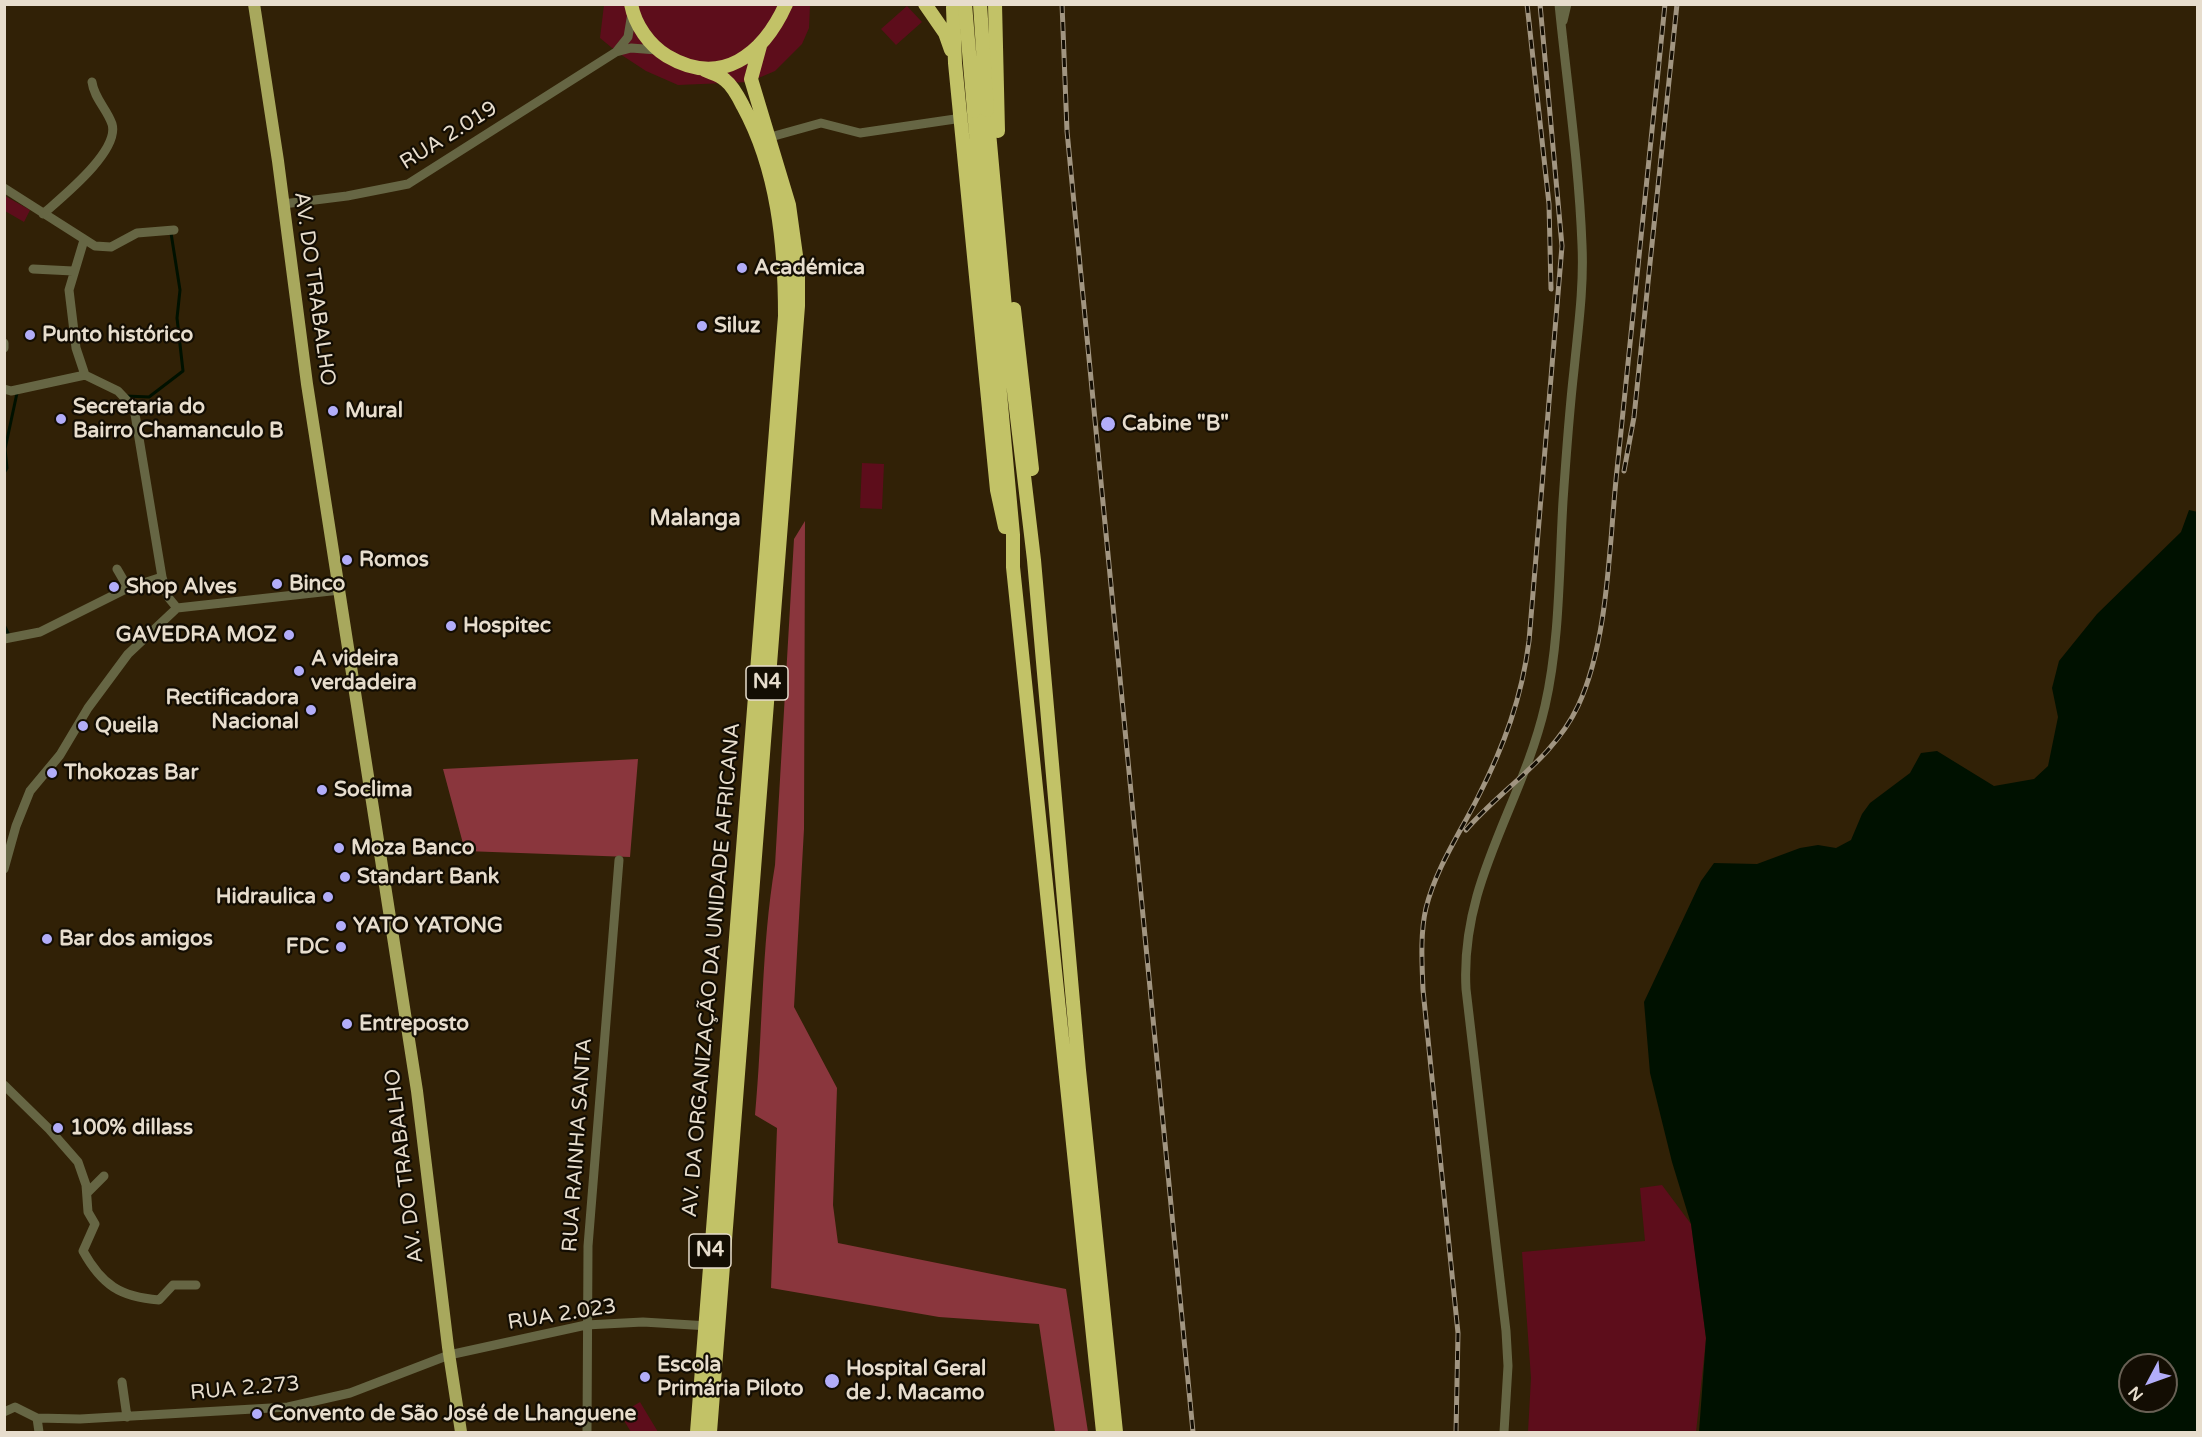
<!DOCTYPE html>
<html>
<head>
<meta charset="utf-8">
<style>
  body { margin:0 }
  #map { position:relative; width:2202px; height:1437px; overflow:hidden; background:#312106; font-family:"Varela Round",sans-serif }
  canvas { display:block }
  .frame { position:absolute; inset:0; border:6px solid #e7ddcd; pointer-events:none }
  .north { position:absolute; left:2118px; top:1353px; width:60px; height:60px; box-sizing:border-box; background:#130d03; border:2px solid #686054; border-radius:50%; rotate:229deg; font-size:16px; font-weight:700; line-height:24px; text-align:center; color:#e7ddcd }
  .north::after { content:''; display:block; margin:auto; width:21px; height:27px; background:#b2adf9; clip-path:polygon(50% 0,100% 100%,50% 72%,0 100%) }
</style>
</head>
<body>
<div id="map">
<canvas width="2202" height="1437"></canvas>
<div class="frame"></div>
<div class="north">N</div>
</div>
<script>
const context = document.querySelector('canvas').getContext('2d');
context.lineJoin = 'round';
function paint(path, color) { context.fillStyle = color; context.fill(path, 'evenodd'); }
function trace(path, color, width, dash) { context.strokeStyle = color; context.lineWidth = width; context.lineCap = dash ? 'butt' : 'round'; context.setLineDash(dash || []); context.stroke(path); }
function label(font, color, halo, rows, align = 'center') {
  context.font = font + ' "Varela Round",sans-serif'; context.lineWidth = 4.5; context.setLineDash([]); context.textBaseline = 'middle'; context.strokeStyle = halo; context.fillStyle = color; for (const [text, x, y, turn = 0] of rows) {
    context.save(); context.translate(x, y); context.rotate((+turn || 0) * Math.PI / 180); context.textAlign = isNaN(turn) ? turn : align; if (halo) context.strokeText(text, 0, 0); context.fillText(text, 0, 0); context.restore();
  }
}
const green = new Path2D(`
  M604 5H810L809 28 802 44 775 71 749 82 678 85 646 71 617 52 600 38Z
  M907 6 922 22 896 45 881 29Z
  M5 196 30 210 24 222 5 211Z
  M862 463 884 464 882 509 860 508Z
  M1662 1185 1691 1224 1698 1273 1706 1339 1696 1432H1528L1531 1378 1522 1252 1645 1241 1640 1188Z
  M640 1402 658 1432H631L620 1414Z`);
const forest = new Path2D(`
  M805 521 804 829 794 1007 837 1088 833 1205 838 1243 1066 1289 1088 1432H1055L1039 1324 939 1317 771 1288 777 1128 755 1115C763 1032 761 948 775 865L794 539Z
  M638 759 630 857 465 851 443 769Z`);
const water = new Path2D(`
  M2189 510 2198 512 2197 1432H1699L1706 1338 1691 1224 1672 1162 1650 1073 1644 1002 1701 881 1714 863 1757 864 1800 848 1818 845 1836 848 1851 840 1862 814 1870 803 1910 773 1921 753 1937 751 1994 786 2034 779 2048 766 2058 717 2052 688 2059 661 2097 614 2181 532ZM2130 1365H2166V1401H2130Z`);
const stream = new Path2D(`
  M126 396 149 397 183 371 177 318 180 290 171 233
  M4 473 7 468 5 449 17 393
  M4 625 10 637`);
const minor = new Path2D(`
  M1563 21 1567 4
  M616 52 628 37 632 13
  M767 138 821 123 860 133 962 118
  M4 188 95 246 111 247 137 233 174 230
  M283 204 347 196 408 184 616 52 631 48 657 50
  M43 214C62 197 120 151 112 124 107 109 94 98 92 82
  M84 240 69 290 76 348 85 375
  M33 269 73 271
  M4 343V348
  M4 389 11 391 85 375 118 391 134 408 162 577 168 597 177 608 340 590
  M117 569 128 588
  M4 639 40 632 128 588 162 577
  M4 869 16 826 30 791 60 755 88 708 128 654 177 608
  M4 1085 49 1129 78 1162 86 1185 88 1212 95 1224 83 1251C102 1285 120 1297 159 1300L173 1285H196
  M87 1193 104 1176
  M122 1382 127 1417
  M4 1412 15 1407 37 1418 80 1419 288 1407 350 1393 449 1355 586 1325 643 1322 709 1326
  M37 1418 39 1432
  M587 1432 588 1246 619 860
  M1504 1432 1508 1366 1506 1331 1466 989C1460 881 1522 806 1545 706 1560 640 1559 568 1563 501 1566 457 1569 414 1574 370 1578 329 1584 287 1582 245 1579 165 1567 84 1559 4`);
const major = new Path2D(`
  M254 4 278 161 307 384 417 1091 448 1347 461 1432`);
const highway = new Path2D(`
  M631 4C635 25 649 45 667 56 721 88 763 55 786 4
  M925 4 945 33 951 50
  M995 4 998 131
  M953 7 955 63 997 490 1005 527
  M987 110 1008 341 1034 560 1079 1070 1116 1432
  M974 111 1013 535V567L1103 1432
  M1014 309 1032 469
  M697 1432 785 316C785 245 778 170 743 106 739 98 733 86 725 80 720 75 711 73 705 70
  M710 1432 798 306V270L789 205 751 79 760 46`);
const rail = new Path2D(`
  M1062 4 1067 131 1193 1432
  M1527 4 1549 204 1551 289
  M1624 471 1634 417 1677 4
  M1466 830C1502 788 1553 759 1578 706 1609 640 1609 543 1617 470 1633 315 1649 160 1665 4
  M1456 1432 1458 1333 1423 990C1422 964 1420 934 1426 908 1436 868 1460 833 1478 797 1504 746 1522 697 1529 641L1562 246 1540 4`);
const highwayBridge = new Path2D(`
  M965 4 974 111
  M980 4 987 110`);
const markers = [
  [742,268,6,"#b2adf9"],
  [702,326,6,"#b2adf9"],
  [30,335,6,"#b2adf9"],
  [333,411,6,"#b2adf9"],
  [61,419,6,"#b2adf9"],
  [1108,424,8,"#b2adf9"],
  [347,560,6,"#b2adf9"],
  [277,584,6,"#b2adf9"],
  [114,587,6,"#b2adf9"],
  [451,626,6,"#b2adf9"],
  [289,635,6,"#b2adf9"],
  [299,671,6,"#b2adf9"],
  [311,710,6,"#b2adf9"],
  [83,726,6,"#b2adf9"],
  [52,773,6,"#b2adf9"],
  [322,790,6,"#b2adf9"],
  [339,848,6,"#b2adf9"],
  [345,877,6,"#b2adf9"],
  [328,897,6,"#b2adf9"],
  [341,926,6,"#b2adf9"],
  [47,939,6,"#b2adf9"],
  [341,947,6,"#b2adf9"],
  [347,1024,6,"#b2adf9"],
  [58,1128,6,"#b2adf9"],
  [645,1377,6,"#b2adf9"],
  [832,1381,8,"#b2adf9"],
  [257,1414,6,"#b2adf9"]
];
const shields = [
  [767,683,42],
  [710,1251,42]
];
const shieldNames = [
  ["N4",767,683],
  ["N4",710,1251]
];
const streetNames = [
  ["RUA 2.019",449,136,-32],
  ["AV. DO TRABALHO",314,289,82],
  ["AV. DA ORGANIZAÇÃO DA UNIDADE AFRICANA",712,970,-85],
  ["RUA RAINHA SANTA",578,1145,-86],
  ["AV. DO TRABALHO",405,1166,-97],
  ["RUA 2.023",562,1315,-9],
  ["RUA 2.273",245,1389,-5]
];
const poiNames = [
  ["Académica",754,268],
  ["Siluz",714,326],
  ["Punto histórico",42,335],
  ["Secretaria do",73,407],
  ["Bairro Chamanculo B",73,431],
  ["Mural",345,411],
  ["Cabine \"B\"",1122,424],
  ["Romos",359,560],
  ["Binco",289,584],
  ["Shop Alves",126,587],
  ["Hospitec",463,626],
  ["GAVEDRA MOZ",277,635,"right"],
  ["A videira",311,659],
  ["verdadeira",311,683],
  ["Rectificadora",299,698,"right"],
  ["Nacional",299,722,"right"],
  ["Queila",95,726],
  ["Thokozas Bar",64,773],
  ["Soclima",334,790],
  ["Moza Banco",351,848],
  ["Standart Bank",357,877],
  ["Hidraulica",316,897,"right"],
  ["YATO YATONG",353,926],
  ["Bar dos amigos",59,939],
  ["FDC",329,947,"right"],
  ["Entreposto",359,1024],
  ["100% dillass",70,1128],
  ["Escola",657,1365],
  ["Primária Piloto",657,1389],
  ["Hospital Geral",846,1369],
  ["de J. Macamo",846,1393],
  ["Convento de São José de Lhanguene",269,1414]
];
const neighbourhoodNames = [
  ["Malanga",695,519]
];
paint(green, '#5d0d1b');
paint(forest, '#8a363d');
paint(water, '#010');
trace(stream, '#010', 3);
trace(minor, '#664', 9);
trace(major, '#a8a85d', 12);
trace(highway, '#c2c267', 14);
trace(rail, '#a19581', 5);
trace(rail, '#130d03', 3, [9]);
trace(highwayBridge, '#c2c267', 14);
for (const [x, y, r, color] of markers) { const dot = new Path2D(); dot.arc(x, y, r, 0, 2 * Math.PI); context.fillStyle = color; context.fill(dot); trace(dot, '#130d03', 2); }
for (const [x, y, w] of shields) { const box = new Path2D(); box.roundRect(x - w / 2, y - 17, w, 34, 4.5); context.fillStyle = '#130d03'; context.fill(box); trace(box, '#e7ddcd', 1.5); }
label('bold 20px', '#e7ddcd', null, shieldNames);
label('21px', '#e7ddcd', '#130d03', streetNames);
label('bold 21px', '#e7ddcd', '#130d03', poiNames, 'left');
label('bold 22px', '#e7ddcd', '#130d03', neighbourhoodNames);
</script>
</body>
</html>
